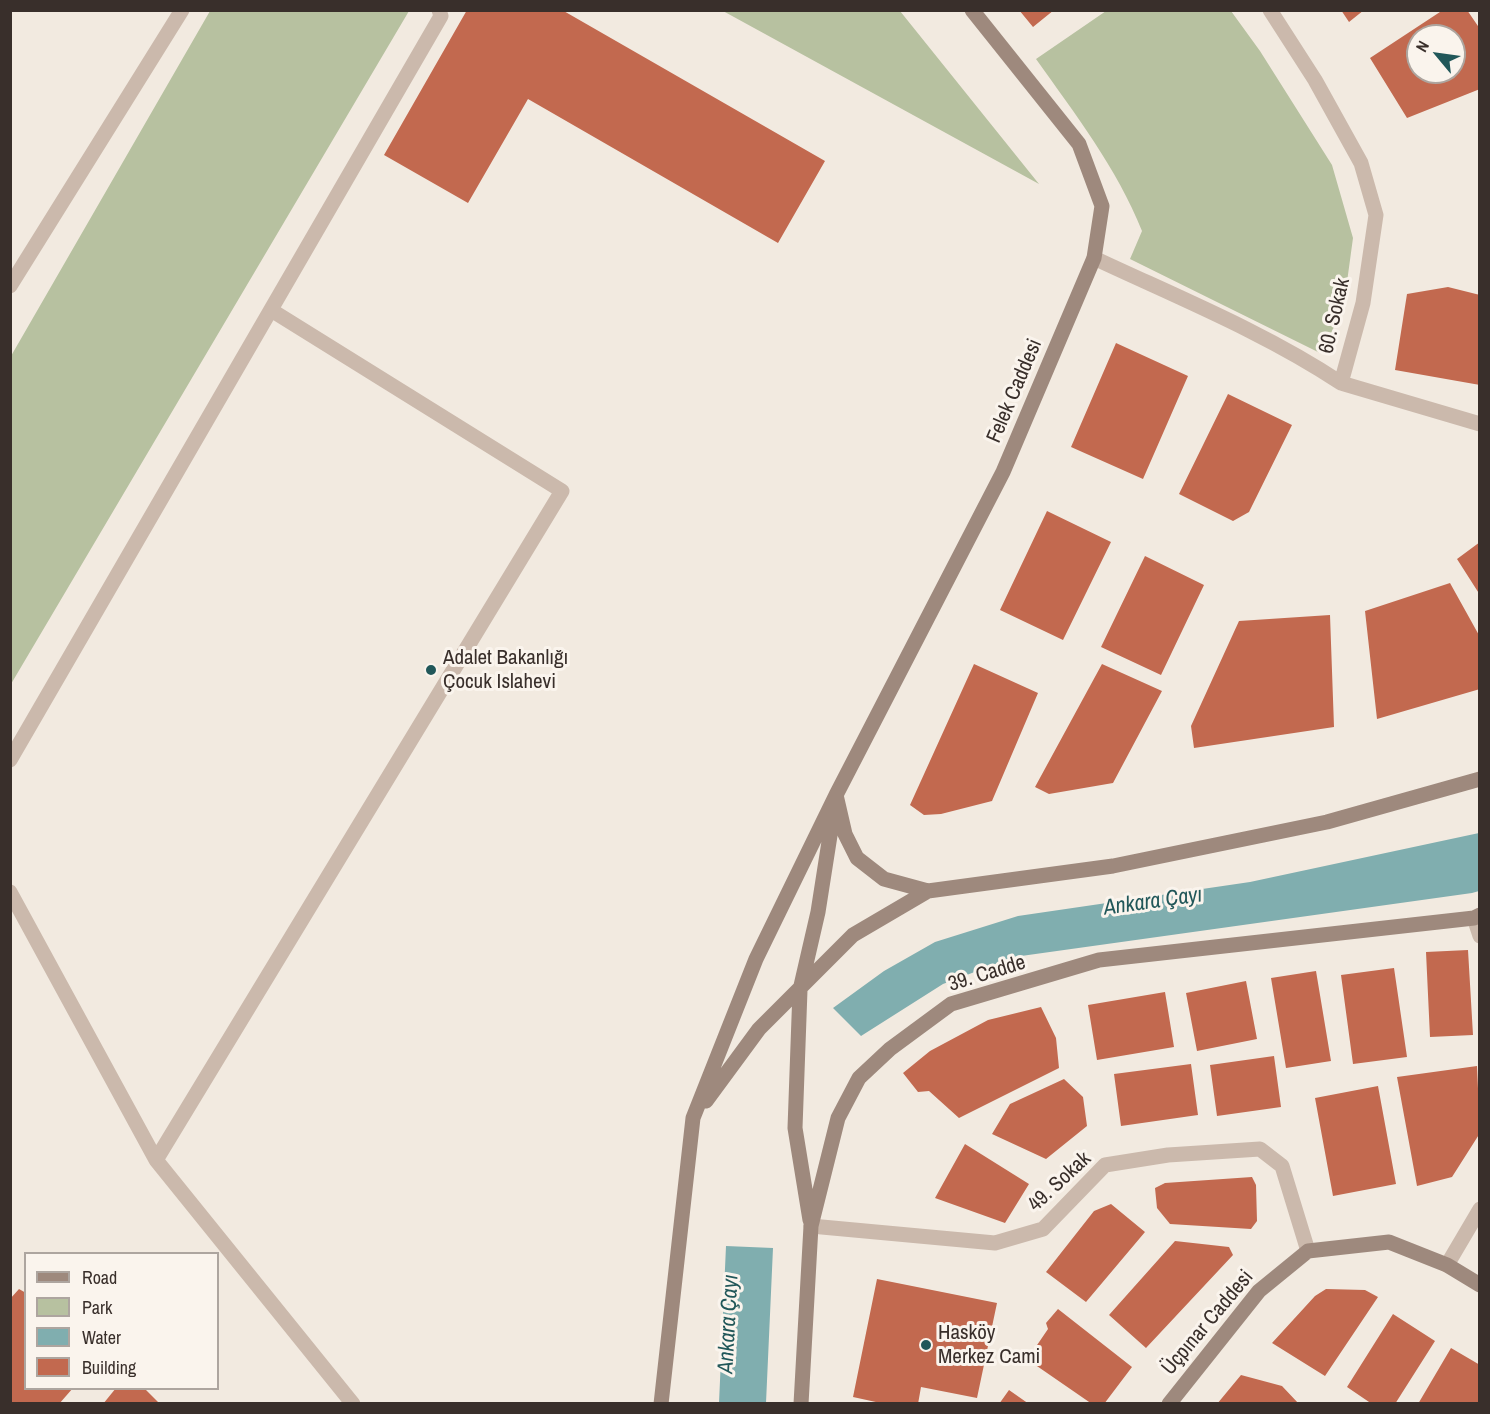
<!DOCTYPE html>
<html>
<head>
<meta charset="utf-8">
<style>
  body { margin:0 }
  #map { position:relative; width:1490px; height:1414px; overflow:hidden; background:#f2eae0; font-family:"Archivo Narrow",sans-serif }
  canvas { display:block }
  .frame { position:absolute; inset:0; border:12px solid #392f2b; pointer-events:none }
  .legend { position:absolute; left:24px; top:1252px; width:195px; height:138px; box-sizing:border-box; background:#faf4ed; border:2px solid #ada59f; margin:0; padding:8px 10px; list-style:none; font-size:18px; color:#392f2b }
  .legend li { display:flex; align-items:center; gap:12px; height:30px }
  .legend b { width:30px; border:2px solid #ada59f }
  .north { position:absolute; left:1406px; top:24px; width:60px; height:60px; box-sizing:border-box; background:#faf4ed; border:2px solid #ada59f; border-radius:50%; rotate:299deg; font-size:16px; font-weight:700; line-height:24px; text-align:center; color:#392f2b }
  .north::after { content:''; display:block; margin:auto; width:21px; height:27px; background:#215759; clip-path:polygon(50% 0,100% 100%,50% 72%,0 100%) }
</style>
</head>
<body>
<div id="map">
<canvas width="1490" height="1414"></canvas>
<div class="frame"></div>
<ul class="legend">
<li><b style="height:8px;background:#9e897d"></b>Road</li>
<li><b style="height:16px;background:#b7c1a0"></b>Park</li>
<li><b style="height:16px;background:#80aeaf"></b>Water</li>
<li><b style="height:16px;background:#c2694f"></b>Building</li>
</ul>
<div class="north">N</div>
</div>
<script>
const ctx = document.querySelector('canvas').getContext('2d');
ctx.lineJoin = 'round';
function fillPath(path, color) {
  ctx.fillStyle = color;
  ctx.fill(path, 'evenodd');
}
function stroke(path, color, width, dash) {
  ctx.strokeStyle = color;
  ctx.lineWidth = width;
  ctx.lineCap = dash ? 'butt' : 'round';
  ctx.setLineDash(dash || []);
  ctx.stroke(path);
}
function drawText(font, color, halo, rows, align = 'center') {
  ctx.font = font + ' "Archivo Narrow",sans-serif';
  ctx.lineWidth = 6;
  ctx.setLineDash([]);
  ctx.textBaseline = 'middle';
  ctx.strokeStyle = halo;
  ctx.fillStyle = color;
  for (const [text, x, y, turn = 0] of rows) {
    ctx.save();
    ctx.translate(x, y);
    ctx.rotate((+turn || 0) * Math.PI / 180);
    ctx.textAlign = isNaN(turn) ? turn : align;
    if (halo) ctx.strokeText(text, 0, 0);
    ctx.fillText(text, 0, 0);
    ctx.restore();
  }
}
fillPath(new Path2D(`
  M210 11H409L11 684V356Z
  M723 11H900L1039 184Z
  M1106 11H1231L1260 51 1332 165 1353 238 1344 304 1322 354 1130 259 1142 231C1117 168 1075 114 1036 59Z`), '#b7c1a0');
fillPath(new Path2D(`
  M1479 833V891L1472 893 1014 957 943 984 861 1036 833 1008 884 971 935 942 1018 916 1250 882Z
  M726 1246 773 1248 766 1403H719Z`), '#80aeaf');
fillPath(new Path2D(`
  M467 10H562L825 161 778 243 528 99 468 203 384 155Z
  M1019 10H1054L1033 27Z
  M1341 10H1364L1349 22Z
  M1443 10H1467L1480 29V89L1407 118 1370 58ZM1418 36H1454V72H1418Z
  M1448 287 1480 295V385L1395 370 1407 294Z
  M1116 343 1188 376 1143 479 1071 447Z
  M1228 394 1292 425 1249 512 1233 521 1179 494Z
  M1047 511 1111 542 1063 640 1000 610Z
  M1480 542V595L1457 559Z
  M1145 556 1204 585 1161 675 1101 647Z
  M1450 583 1480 637V689L1377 719 1365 611Z
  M1330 615 1334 727 1194 748 1191 726 1239 621Z
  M974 664 1038 693 992 801 941 814 924 815 910 805Z
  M1102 664 1162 691 1113 783 1049 794 1035 787Z
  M1468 950 1473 1035 1430 1037 1426 952Z
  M1394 968 1407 1057 1353 1064 1341 975Z
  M1316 971 1331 1061 1286 1068 1271 978Z
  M1246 981 1257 1039 1197 1051 1186 993Z
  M1165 992 1174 1047 1097 1060 1088 1005Z
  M1041 1007 1056 1038 1059 1068 959 1118 929 1091 918 1092 903 1073 930 1051 988 1020Z
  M1274 1056 1281 1107 1217 1116 1210 1065Z
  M1191 1064 1198 1115 1121 1126 1114 1074Z
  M1477 1066 1480 1133 1452 1177 1417 1186 1397 1077Z
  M1064 1079 1083 1097 1087 1126 1046 1159 992 1134 1010 1104Z
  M1378 1086 1396 1184 1333 1196 1315 1098Z
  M965 1144 1029 1184 1005 1223 935 1198Z
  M1252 1177 1256 1185 1257 1221 1251 1229 1170 1224 1157 1208 1155 1188 1165 1183Z
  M1111 1204 1145 1232 1086 1302 1046 1272 1094 1211Z
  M1175 1241 1229 1247 1233 1255 1146 1348 1109 1315Z
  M877 1279 997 1303 977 1398 921 1387 918 1404H885L853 1397Z
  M19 1289 26 1293V1388H73L59 1404H10V1299Z
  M1326 1289 1365 1290 1378 1297 1325 1376 1272 1343 1315 1296Z
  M1058 1309 1132 1367 1104 1404H1092L1034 1364 1033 1351 1048 1329 1046 1323Z
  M1393 1314 1435 1341 1395 1404H1372L1347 1387Z
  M1451 1348 1480 1365 1478 1404H1418Z
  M1241 1375 1282 1386 1299 1404H1217Z
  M116 1388H144L160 1404H103Z
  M1009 1390 1029 1404H999Z`), '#c2694f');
stroke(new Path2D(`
  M1094 258C1177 297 1264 332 1341 383L1363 303 1376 215 1361 163 1315 80 1270 10
  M10 286 182 10
  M1341 383 1480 424
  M10 760 441 16 439 10
  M10 892 156 1160 353 1404
  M1474 918 1480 936
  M156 1160 562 491 271 310
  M811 1226 995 1243 1043 1229 1105 1165 1168 1155 1260 1149 1282 1166 1308 1251
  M1447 1265 1480 1209`), '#cbb9ac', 15);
stroke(new Path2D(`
  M836 795 845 834 857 858 884 879 928 891 1113 866 1327 822 1480 779
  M706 1101 759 1029 853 935 928 891
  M810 1220 795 1128 800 990 818 912 834 810
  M661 1404 693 1118 756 959 836 795 1003 472 1094 258 1102 206 1079 144 972 10
  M801 1404 811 1226 838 1118 859 1078 890 1049 951 1004 1099 960 1474 918 1480 915
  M1169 1404 1259 1291 1308 1251 1389 1242 1447 1265 1480 1285`), '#9e897d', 15);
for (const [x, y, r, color] of [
  [431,670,6,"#215759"],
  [926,1345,6,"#215759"]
]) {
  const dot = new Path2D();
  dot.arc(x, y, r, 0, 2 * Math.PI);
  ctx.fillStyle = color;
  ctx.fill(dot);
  stroke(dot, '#faf4ed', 2);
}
drawText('21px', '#392f2b', '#faf4ed', [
  ["60. Sokak",1335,316,-77],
  ["Felek Caddesi",1015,391,-67],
  ["39. Cadde",987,974,-17],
  ["49. Sokak",1060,1182,-43],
  ["Üçpınar Caddesi",1208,1323,-50]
]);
drawText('21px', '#392f2b', '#faf4ed', [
  ["Adalet Bakanlığı",443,658],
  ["Çocuk Islahevi",443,682],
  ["Hasköy",938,1333],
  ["Merkez Cami",938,1357]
], 'left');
drawText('italic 22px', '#215759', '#faf4ed', [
  ["Ankara Çayı",1153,902,-8],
  ["Ankara Çayı",729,1324,-87]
]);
</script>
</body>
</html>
